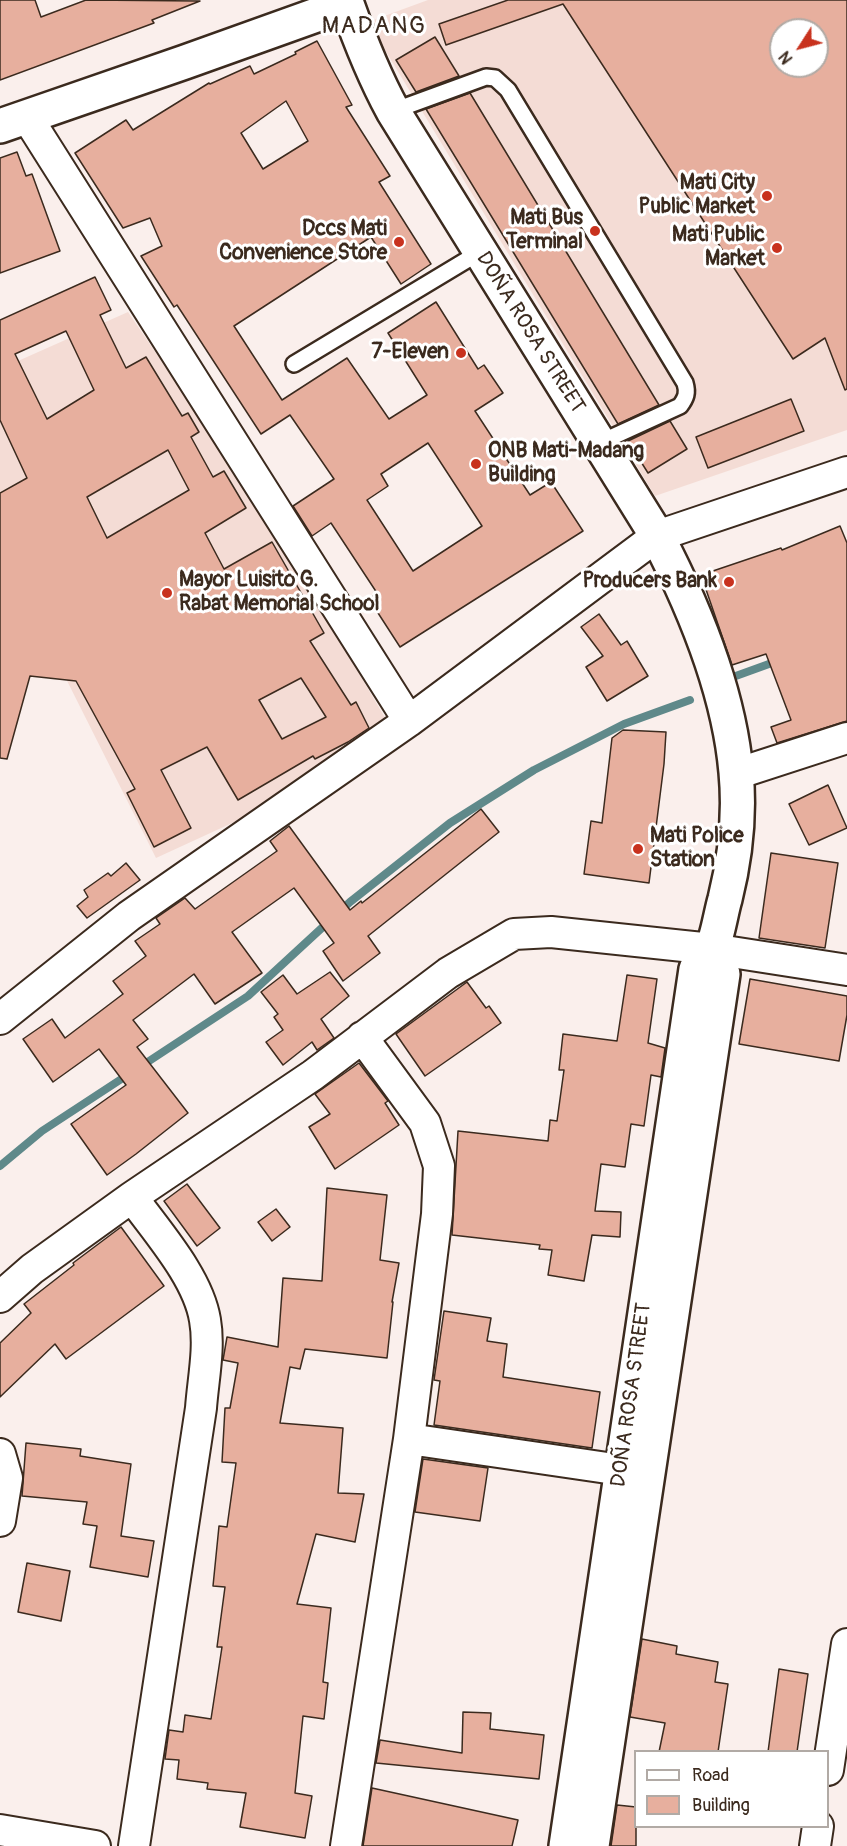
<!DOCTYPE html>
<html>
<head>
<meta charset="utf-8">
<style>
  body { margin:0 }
  #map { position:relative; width:847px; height:1846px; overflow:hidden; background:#faefec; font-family:Pangolin,sans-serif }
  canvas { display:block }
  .legend { position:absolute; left:634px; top:1750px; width:195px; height:78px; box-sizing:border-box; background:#fff; border:2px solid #b1aaa5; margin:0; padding:8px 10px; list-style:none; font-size:18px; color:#3b2a1e }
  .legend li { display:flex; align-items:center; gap:12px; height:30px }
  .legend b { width:30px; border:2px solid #b1aaa5 }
  .north { position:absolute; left:769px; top:18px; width:60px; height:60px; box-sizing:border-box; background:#fff; border:2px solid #b1aaa5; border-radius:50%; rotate:234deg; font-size:16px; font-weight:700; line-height:24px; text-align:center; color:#3b2a1e }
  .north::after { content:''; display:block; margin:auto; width:21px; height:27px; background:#c8321e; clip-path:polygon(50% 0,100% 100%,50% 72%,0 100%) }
</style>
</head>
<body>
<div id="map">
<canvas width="847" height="1846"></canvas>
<ul class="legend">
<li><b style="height:8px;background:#fff"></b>Road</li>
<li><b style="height:16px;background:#e7af9e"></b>Building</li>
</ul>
<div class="north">N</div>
</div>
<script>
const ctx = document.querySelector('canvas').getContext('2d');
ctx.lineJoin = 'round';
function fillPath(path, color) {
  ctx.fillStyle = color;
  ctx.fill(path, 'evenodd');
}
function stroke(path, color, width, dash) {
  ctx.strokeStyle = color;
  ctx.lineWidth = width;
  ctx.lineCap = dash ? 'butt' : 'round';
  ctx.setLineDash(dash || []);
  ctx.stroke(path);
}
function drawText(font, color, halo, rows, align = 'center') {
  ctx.font = font + ' Pangolin,sans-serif';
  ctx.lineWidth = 6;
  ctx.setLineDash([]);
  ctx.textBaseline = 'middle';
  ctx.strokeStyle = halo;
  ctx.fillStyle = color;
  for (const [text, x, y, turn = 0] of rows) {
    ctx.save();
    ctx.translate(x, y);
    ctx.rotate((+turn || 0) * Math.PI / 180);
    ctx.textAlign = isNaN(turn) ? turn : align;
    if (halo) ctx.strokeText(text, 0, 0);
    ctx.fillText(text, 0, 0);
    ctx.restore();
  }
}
fillPath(new Path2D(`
  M428 0H847V430L655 496 368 22ZM781 30H817V66H781Z
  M128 312 265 513 391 728 306 789 156 858 42 631 0 554V369Z`), '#f4dcd5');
stroke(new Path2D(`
  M733 677 780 660
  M140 1067 248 996 350 902 450 823 534 770 624 724 690 700
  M0 1166 42 1131 129 1074`), '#5f898a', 8);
const building = new Path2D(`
  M0 0H35L41 17 86 0 200 1 152 20 154 23 0 80Z
  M508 0H847V389L845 390 825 338 793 359 563 4 446 45 439 24ZM781 30H817V66H781Z
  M435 37 459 76 416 92 396 60Z
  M317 41 352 105 346 107 390 176 379 182 431 264 401 284 371 237 234 326 282 400 347 358 389 419 427 395 388 333 436 302 478 369 484 365 503 393 475 411 530 495 551 482 583 531 400 647 369 599 377 593 331 523 312 536 293 506 334 479 290 415 261 434 177 305 174 307 141 256 162 246 150 218 123 228 75 153 126 120 133 130 209 83 210 84 250 66 254 74 296 54 295 52ZM286 101 308 141 263 169 241 133ZM428 443 482 526 413 571 367 500 388 486 381 474Z
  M470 93 659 405 618 424 426 109Z
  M17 152 26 176 32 174 60 251 0 273V158Z
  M95 277 111 310 100 315 126 368 146 357 182 416 188 413 199 432 191 437 213 477 224 471 246 508 205 533 224 569 272 542 324 633 310 641 351 705 356 702 369 728 348 742 315 759 313 756 238 800 207 747 161 770 191 828 154 847 127 793 135 789 76 681 30 676 7 759 0 758V493L27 478 0 420V320ZM66 331 94 390 47 419 15 354ZM168 450 189 490 107 538 87 497ZM301 678 326 717 282 739 259 700Z
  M791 399 804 431 708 468 696 437Z
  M670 421 687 449 648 473 628 441Z
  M840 526 847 543V721L777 743 771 727 791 720 766 654 732 665 701 575 781 548 782 550Z
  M599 614 621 645 627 641 648 676 607 701 586 667 603 656 581 627Z
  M623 730 666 732 664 764 649 883 584 874 591 821 602 823 612 738Z
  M828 785 847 828 809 845 789 804Z
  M481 809 499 832 368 936 380 953 343 981 323 951 334 943 294 888 232 932 262 973 215 1004 194 974 133 1020 148 1039 137 1047 188 1113 136 1154 107 1175 71 1124 126 1085 99 1049 53 1082 23 1039 52 1019 65 1038 123 994 113 981 146 956 135 941 160 924 156 918 185 898 195 909 277 851 270 841 289 826 350 910 361 901 362 903Z
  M771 853 838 863 825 948 759 938Z
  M126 863 140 880 87 918 77 906 88 897 84 890 108 873 111 876Z
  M330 972 349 996 321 1019 334 1038 317 1050 312 1042 283 1065 266 1042 283 1030 274 1017 278 1014 261 992 283 975 297 994Z
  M627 975 657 979 648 1043 665 1048 661 1077 651 1075 644 1126 631 1124 625 1167 601 1164 595 1211 621 1212 620 1237 592 1235 584 1281 548 1275 552 1250 539 1249 540 1245 452 1235 458 1131 548 1141 550 1120 557 1121 564 1070H559L563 1034 617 1041Z
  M750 979 847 996V1015L839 1061 739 1044Z
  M467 982 486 1008 489 1006 501 1023 425 1076 396 1034Z
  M359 1063 388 1101 385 1103 399 1125 335 1169 309 1127 330 1114 315 1094Z
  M187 1184 220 1228 197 1246 164 1201Z
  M327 1188 387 1195 380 1260 399 1263 392 1302H393L387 1358 305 1349 300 1369 290 1367 280 1423 343 1428 338 1493 364 1494 355 1542 316 1534 297 1604 331 1608 323 1682 328 1683 324 1719 303 1716 295 1793 312 1796 305 1838 240 1827 246 1793 207 1789 208 1783 177 1779 179 1760 165 1759 169 1730 183 1732 185 1715 211 1719 222 1647H217L225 1587 213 1586 219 1526 227 1527 236 1463 222 1462 225 1408H230L238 1363 223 1360 227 1337 278 1347 283 1278 322 1281Z
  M276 1209 290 1227 272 1241 258 1222Z
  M121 1227 164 1286 66 1359 55 1344 0 1397V1343L31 1313 24 1304 74 1265 73 1263Z
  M444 1311 491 1318 487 1341 507 1344 503 1377 600 1392 592 1448 434 1425 440 1381 434 1380Z
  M26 1443 81 1449 80 1456 131 1464 121 1536 154 1541 148 1577 90 1567 97 1526 83 1524 87 1502 22 1496Z
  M423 1459 488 1468 480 1521 415 1512Z
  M27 1563 70 1571 61 1621 18 1612Z
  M642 1639 677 1646 676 1654 718 1662 715 1682 728 1684 718 1752H659L665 1723 630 1717Z
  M779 1669 808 1674 797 1752H768Z
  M463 1712 491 1713 490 1729 544 1735 539 1779 376 1763 380 1740 462 1753Z
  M372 1788 518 1820 512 1846H363Z
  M617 1805 636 1807V1846H611Z`);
fillPath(building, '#e7af9e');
stroke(building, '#3b2a1e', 1.5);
const service = new Path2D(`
  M393 111 486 77 495 78 508 90 685 383C688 393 686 398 680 406L599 443
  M294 364 480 252`);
const minor = new Path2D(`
  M27 117 409 721
  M736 774 847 738
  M0 1019 129 916 409 721 657 536 847 472
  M132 1197C157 1232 198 1277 205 1320 210 1348 203 1380 201 1408L134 1846
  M0 1297 32 1269 132 1197 313 1075 448 973 514 934 551 932 712 949 847 970
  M409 1439 621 1470 646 1475
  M0 1454 7 1478 0 1521
  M828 1770 847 1644
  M0 1830 95 1846
  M346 1846 409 1439 437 1214 439 1166 425 1123 362 1037
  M815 1846 818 1826`);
const tertiary = new Path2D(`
  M0 126 185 62 347 4C360 41 374 76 393 111L657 536C694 607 729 692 736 772 740 814 735 859 725 899 721 912 717 941 710 951 706 957 701 963 696 969L566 1846
  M592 1846 723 974 712 949`);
stroke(service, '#3b2a1e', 20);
stroke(minor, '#3b2a1e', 34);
stroke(tertiary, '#3b2a1e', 38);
stroke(service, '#fff', 15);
stroke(minor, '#fff', 30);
stroke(tertiary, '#fff', 33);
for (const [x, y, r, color] of [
  [767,196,6,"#c8321e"],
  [595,231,6,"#c8321e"],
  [399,242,6,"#c8321e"],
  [777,248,6,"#c8321e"],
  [461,353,6,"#c8321e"],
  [476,464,6,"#c8321e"],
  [729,582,6,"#c8321e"],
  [167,593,6,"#c8321e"],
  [638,849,6,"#c8321e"]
]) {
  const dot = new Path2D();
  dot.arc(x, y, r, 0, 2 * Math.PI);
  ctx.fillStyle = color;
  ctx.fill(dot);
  stroke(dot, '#fff', 2);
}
drawText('bold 21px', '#3b2a1e', '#fff', [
  ["Mati City",755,184],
  ["Public Market",755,208],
  ["Mati Bus",583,219],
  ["Terminal",583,243],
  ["Dccs Mati",387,230],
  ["Convenience Store",387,254],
  ["Mati Public",765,236],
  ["Market",765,260],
  ["7-Eleven",449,353],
  ["ONB Mati-Madang",488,452,"left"],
  ["Building",488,476,"left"],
  ["Mayor Luisito G.",179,581,"left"],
  ["Rabat Memorial School",179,605,"left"],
  ["Producers Bank",717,582],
  ["Mati Police",650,837,"left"],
  ["Station",650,861,"left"]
], 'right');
drawText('21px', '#3b2a1e', '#fff', [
  ["DOÑA ROSA STREET",530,333,58],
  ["DOÑA ROSA STREET",632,1395,-82]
]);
ctx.letterSpacing = '1.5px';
drawText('24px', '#3b2a1e', '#fff', [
  ["MADANG",374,27]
]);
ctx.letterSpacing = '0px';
</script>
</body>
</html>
